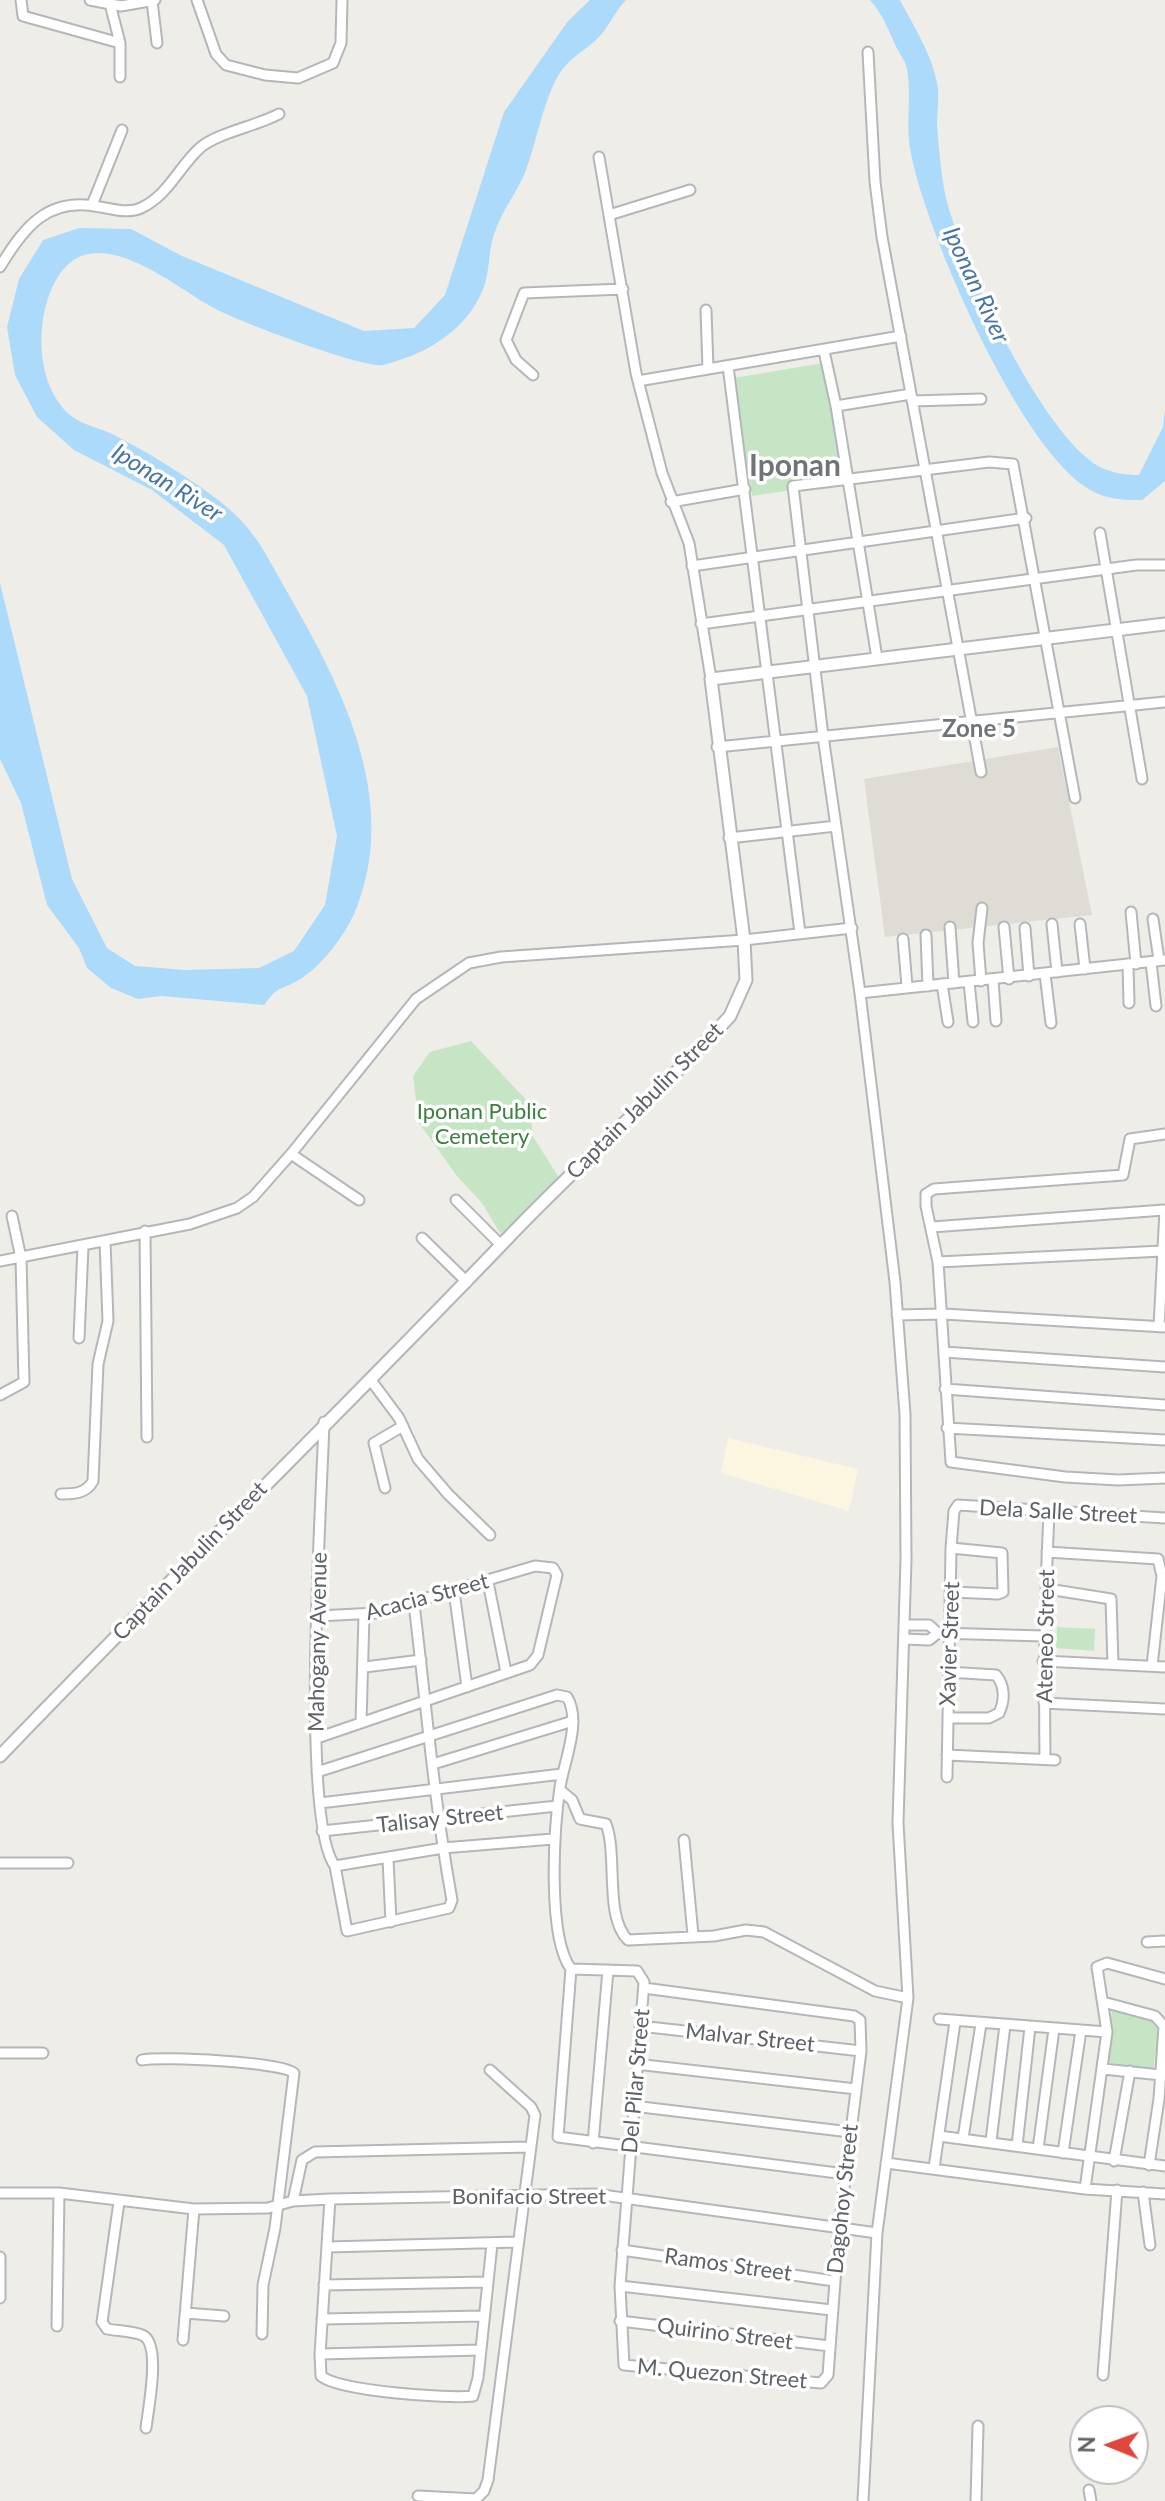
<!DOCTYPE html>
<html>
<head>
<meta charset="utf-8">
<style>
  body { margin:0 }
  #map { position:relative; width:1165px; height:2501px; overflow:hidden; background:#efede7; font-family:Lato,sans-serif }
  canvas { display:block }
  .north { position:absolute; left:1069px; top:2405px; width:80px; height:80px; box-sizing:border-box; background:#fff; border:2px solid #bfc0c2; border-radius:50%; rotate:271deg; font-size:22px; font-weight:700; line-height:32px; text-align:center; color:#5e6266 }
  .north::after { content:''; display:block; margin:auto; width:28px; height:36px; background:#e0463d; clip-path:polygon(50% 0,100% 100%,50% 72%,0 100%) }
</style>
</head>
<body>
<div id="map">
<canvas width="1165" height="2501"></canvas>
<div class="north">N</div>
</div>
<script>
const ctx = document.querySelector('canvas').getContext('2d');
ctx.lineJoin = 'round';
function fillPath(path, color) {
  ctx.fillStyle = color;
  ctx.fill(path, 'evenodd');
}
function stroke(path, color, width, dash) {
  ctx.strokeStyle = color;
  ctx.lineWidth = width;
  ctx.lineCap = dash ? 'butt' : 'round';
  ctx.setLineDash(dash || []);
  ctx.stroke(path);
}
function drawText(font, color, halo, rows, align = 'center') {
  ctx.font = font + ' Lato,sans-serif';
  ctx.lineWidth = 7;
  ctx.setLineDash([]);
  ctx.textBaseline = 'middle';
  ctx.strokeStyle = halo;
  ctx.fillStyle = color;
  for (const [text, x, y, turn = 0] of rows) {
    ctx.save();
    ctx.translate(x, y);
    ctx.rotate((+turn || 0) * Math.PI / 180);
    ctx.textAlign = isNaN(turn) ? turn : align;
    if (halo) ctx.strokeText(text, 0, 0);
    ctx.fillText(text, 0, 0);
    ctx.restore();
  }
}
fillPath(new Path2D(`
  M728 1438 858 1469 849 1511 721 1473Z`), '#fcf5df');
fillPath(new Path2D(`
  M1058 747 1092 915 885 937 864 779Z`), '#dfdcd5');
fillPath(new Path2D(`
  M823 363 845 482 752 496 734 378Z
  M471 1041 531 1105 532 1135 565 1187 507 1245 482 1203 457 1176 419 1123 413 1076 430 1052Z
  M1057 1627 1095 1629 1094 1651 1056 1648Z
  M1112 2009 1160 2020 1153 2071 1106 2062Z`), '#c6e5c5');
fillPath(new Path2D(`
  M590 0H626C614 12 607 31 595 41 581 53 568 59 558 76 541 107 537 143 524 175 516 193 503 210 496 229 489 245 490 264 486 280 473 327 428 354 383 365 364 369 234 320 212 307 175 287 96 218 59 275 36 310 34 373 62 407 77 425 94 425 114 435 147 452 180 472 210 494 256 527 262 549 289 595 342 687 399 799 357 907 347 933 322 967 297 981 279 991 279 985 264 1005L161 996 138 999 111 988 87 968 79 948 47 905 21 803 0 759V583L72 879 107 948 135 966 185 970 259 968 294 951 325 905 337 836 307 696 224 545 152 490 74 450 37 417 15 375 7 327 19 279 43 240 79 228 131 229 182 256 364 331 414 328 445 295 504 112 568 21Z
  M870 0H900C915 29 933 55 938 89 939 101 937 113 937 125 939 149 941 176 946 198 962 263 1041 432 1098 466 1112 473 1124 475 1139 475L1163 427 1165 409V481L1142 500C1121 500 1102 499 1084 486 1017 440 927 235 911 154 905 127 912 97 907 69 905 59 897 51 894 42 886 24 882 14 870 0Z`), '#acdafa');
const minor = new Path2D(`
  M21 0 23 16 120 43 109 0
  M90 0 121 6 155 0
  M197 0 216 54 226 65 265 75 298 78 333 63 341 43 342 0
  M152 1 157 43
  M868 52 875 182 882 237 981 772
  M120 77V43
  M599 157 636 373 662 473 689 543 711 679
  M92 205 122 130
  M609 215 690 190
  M0 267C24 227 48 196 100 207 114 209 128 214 141 208 169 195 179 166 201 147 218 133 256 126 279 114
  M706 310 708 369
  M824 351 836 406 877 658
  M728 366 800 933
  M533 375 516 360 506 340 524 293 623 289
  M638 381 901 336
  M912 401 981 399
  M836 406 911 394
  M671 502 745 489
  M1100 533 1142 779
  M692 566 1026 518
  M701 624 1136 565H1165
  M717 747 1165 702
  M729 838 836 826
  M1131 912 1136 964
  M1153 919 1159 960
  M1052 924 1057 972
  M1080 924 1085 969
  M950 927 954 983
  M1004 927 1009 979
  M1025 928 1029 976
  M926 935 928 986
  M903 939 907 986
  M1151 962 1156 1006
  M1128 965 1129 1003
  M1045 974 1051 1023
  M993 980 996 1021
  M981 981 978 943 982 908
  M969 982 973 1022
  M942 984 948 1022
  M860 993 1165 960
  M1165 1134 1130 1139 1123 1175 934 1189 926 1194V1206L938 1262 951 1462 1065 1477 1118 1480 1165 1478
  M291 1154 359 1200
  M456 1200 501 1245
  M932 1227 1164 1210
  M145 1231 147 1437
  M422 1238 467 1282
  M0 1261 190 1224 237 1208 253 1197 291 1154 416 999 469 963 501 957 744 940 852 928
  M938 1262 1162 1251
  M897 1315 943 1314 1165 1327
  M1159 1327 1165 1210
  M79 1338 83 1247
  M944 1352 1165 1367
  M370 1379 399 1418 418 1459 448 1494 490 1535
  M945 1389 1165 1405
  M0 1395 24 1382 21 1258 12 1216
  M324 1422C322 1496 300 1822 335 1866L443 1848 553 1839
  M947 1428 1165 1440
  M385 1488 374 1443 403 1426
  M61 1494C73 1494 86 1494 93 1481L98 1364 108 1321 105 1241
  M951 1548 1002 1553 1003 1592 998 1594 952 1592
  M1047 1552 1158 1559 1162 1576 1152 1666
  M488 1582 506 1672
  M1048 1589 1111 1599 1113 1664
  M454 1591 467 1687
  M904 1625H929L938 1633
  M904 1639 929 1640 938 1633 1043 1636
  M1043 1661 1165 1667
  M365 1667 421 1660
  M1044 1703 1165 1709
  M948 1718H989L999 1713C1005 1701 1005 1685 996 1675L948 1672
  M361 1723 364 1615
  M317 1738 530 1665 538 1655 557 1575 553 1568 535 1566 376 1613 318 1616
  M947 1755 1055 1760
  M1045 1759C1044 1677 1045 1595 1049 1512
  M433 1764 573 1721
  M317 1772 557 1695 567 1697C582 1721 564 1762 560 1787 554 1828 547 1937 571 1969L558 2137 845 2174
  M947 1777 951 1548 954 1511 958 1505 1165 1518
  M560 1790 572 1800 580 1819 606 1824C618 1855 604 1917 628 1940L714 1936 746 1930 764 1932 875 1991 908 1998
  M320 1803 562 1774
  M322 1831 557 1806
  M684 1840 693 1935
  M388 1859 391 1922
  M0 1863H68
  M335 1866 347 1931 449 1908 452 1900C434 1802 426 1703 414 1604
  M1147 1942 1165 1941
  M571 1969 637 1971 644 1982 620 2286 624 2365 821 2383 828 2375 839 2228 861 2051 860 2020 854 2016 644 1988
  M1103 2002 1155 2016 1164 2026 1159 2099 1149 2165
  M939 2019 1107 2032
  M640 2026 861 2051
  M0 2053H43
  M142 2060C161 2056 284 2062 294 2073L275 2228 263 2285 262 2334
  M636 2064 856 2089
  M1103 2069 1161 2075
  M633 2106 850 2132
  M939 2136 1165 2166
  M963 2138 981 2024
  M991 2141 1005 2025
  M593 2143 608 1970
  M1017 2146 1030 2027
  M1038 2149 1054 2029
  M1063 2153 1081 2030
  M1114 2161 1130 2071
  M886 2163 1085 2189 1165 2194
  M934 2168 955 2022
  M1085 2189 1107 2032 1097 1967 1107 1963 1165 1979
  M1143 2192 1150 2245
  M0 2193H59L194 2209 268 2208 293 2201 330 2199 595 2194 877 2233
  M330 2199 320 2354 321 2376C339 2391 447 2399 473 2396L478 2378 492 2244
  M293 2201 302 2160 315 2152 528 2147
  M119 2202 102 2322 107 2329C117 2331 135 2331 144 2336 161 2347 148 2410 146 2428
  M328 2247 517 2242
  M622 2250 834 2281
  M0 2257V2298
  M324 2285 488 2282
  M620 2286 832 2310
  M186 2313 224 2316
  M322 2319 484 2316
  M620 2321 830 2346
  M57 2326 59 2193
  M183 2340 194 2209
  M320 2354 481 2350
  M1103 2375 1117 2190
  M1089 2490 1091 2501
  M418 2496 476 2499 484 2491 488 2480 535 2115 531 2107 490 2070
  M863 2501 877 2233 908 1998 898 1823 906 1560 905 1414 895 1282 860 993 823 736 793 486 989 462 1013 464 1075 798
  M976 2501 978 2426`);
const tertiary = new Path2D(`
  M0 1756C166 1583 338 1415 504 1242 577 1165 658 1095 730 1016L746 980 744 940 711 679 1165 624`);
stroke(minor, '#b4b7ba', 13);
stroke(tertiary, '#b4b7ba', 15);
stroke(minor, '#fff', 9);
stroke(tertiary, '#fff', 11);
drawText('22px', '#5e6266', '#fff', [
  ["Captain Jabulin Street",645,1101,-45],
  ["Dela Salle Street",1058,1512,3],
  ["Captain Jabulin Street",190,1561,-46],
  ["Acacia Street",427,1597,-15],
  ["Ateneo Street",1046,1636,-89],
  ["Mahogany Avenue",318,1642,-89],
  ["Xavier Street",950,1644,-88],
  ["Talisay Street",440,1819,-6],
  ["Malvar Street",750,2038,6],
  ["Del Pilar Street",636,2081,-85],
  ["Bonifacio Street",529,2197],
  ["Dagohoy Street",843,2199,-84],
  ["Ramos Street",728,2265,8],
  ["Quirino Street",725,2334,7],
  ["M. Quezon Street",722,2374,5]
]);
drawText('22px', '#3a813c', '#fff', [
  ["Iponan Public",482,1112],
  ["Cemetery",482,1137]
]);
drawText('italic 24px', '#4675a4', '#fff', [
  ["Iponan River",976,285,65],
  ["Iponan River",167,483,32]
]);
drawText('bold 24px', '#6f7478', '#fff', [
  ["Zone 5",979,729]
]);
drawText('bold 30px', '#6f7478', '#fff', [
  ["Iponan",795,466]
]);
</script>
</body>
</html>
